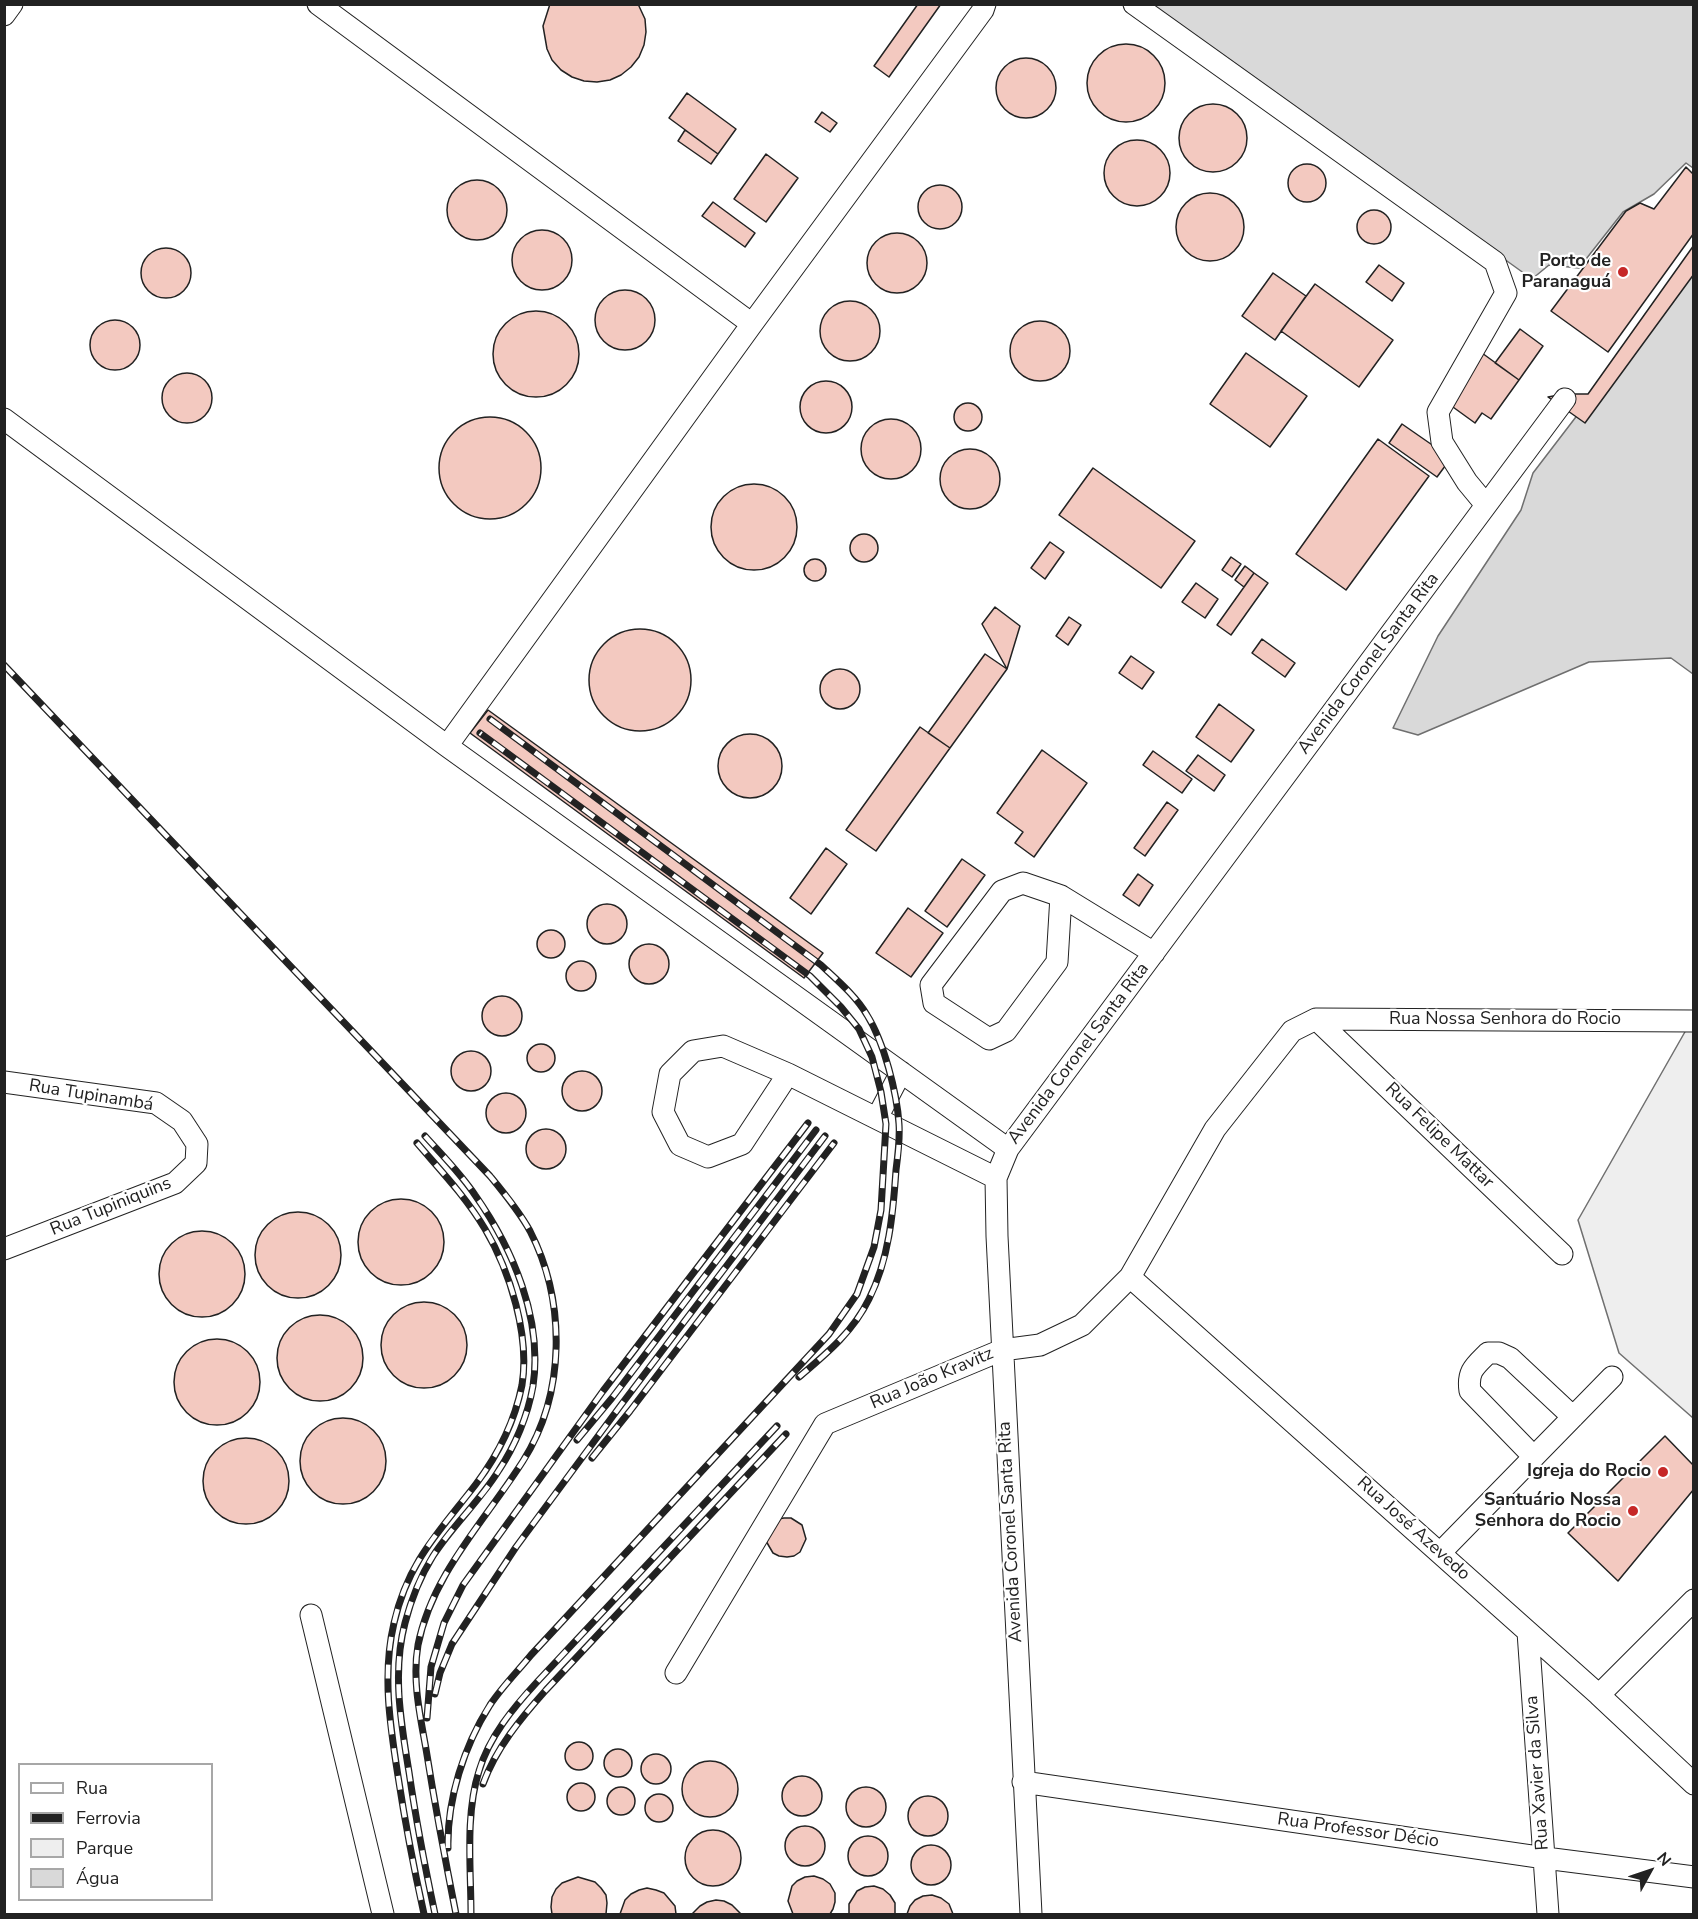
<!DOCTYPE html>
<html>
<head>
<meta charset="utf-8">
<style>
  body { margin:0 }
  #map { position:relative; width:1698px; height:1919px; overflow:hidden; background:#fff; font-family:"Nunito Sans",sans-serif }
  canvas { display:block }
  .frame { position:absolute; inset:0; border:6px solid #222; pointer-events:none }
  .legend { position:absolute; left:18px; top:1763px; width:195px; height:138px; box-sizing:border-box; background:#fff; border:2px solid #a7a7a7; margin:0; padding:8px 10px; list-style:none; font-size:18px; color:#222 }
  .legend li { display:flex; align-items:center; gap:12px; height:30px }
  .legend b { width:30px; border:2px solid #a7a7a7 }
  .north { position:absolute; left:1620px; top:1841px; width:60px; height:60px; -webkit-text-stroke:4px #fff; paint-order:stroke; rotate:50deg; font-size:16px; font-weight:700; line-height:24px; text-align:center; color:#222 }
  .north::after { content:''; display:block; margin:auto; width:21px; height:27px; background:#222; clip-path:polygon(50% 0,100% 100%,50% 72%,0 100%) }
</style>
</head>
<body>
<div id="map">
<canvas width="1698" height="1919"></canvas>
<div class="frame"></div>
<ul class="legend">
<li><b style="height:8px;background:#fff"></b>Rua</li>
<li><b style="height:8px;background:#222"></b>Ferrovia</li>
<li><b style="height:16px;background:#eee"></b>Parque</li>
<li><b style="height:16px;background:#d9d9d9"></b>Água</li>
</ul>
<div class="north">N</div>
</div>
<script>
const ctx = document.querySelector('canvas').getContext('2d');
ctx.lineJoin = 'round';
function fillPath(path, color) {
  ctx.fillStyle = color;
  ctx.fill(path, 'evenodd');
}
function stroke(path, color, width, dash) {
  ctx.strokeStyle = color;
  ctx.lineWidth = width;
  ctx.lineCap = dash ? 'butt' : 'round';
  ctx.setLineDash(dash || []);
  ctx.stroke(path);
}
function drawText(font, color, halo, rows, align = 'center') {
  ctx.font = font + ' "Nunito Sans",sans-serif';
  ctx.lineWidth = 4.5;
  ctx.setLineDash([]);
  ctx.textBaseline = 'middle';
  ctx.strokeStyle = halo;
  ctx.fillStyle = color;
  for (const [text, x, y, turn = 0] of rows) {
    ctx.save();
    ctx.translate(x, y);
    ctx.rotate((+turn || 0) * Math.PI / 180);
    ctx.textAlign = isNaN(turn) ? turn : align;
    if (halo) ctx.strokeText(text, 0, 0);
    ctx.fillText(text, 0, 0);
    ctx.restore();
  }
}
const green = new Path2D(`
  M1690 1023H1693V1418L1619 1353 1578 1220Z`);
fillPath(green, '#eee');
stroke(green, '#6f6f6f', 1.5);
const water = new Path2D(`
  M1151 5H1693V168L1686 163 1654 194 1623 212 1579 268 1549 265 1532 279Z
  M1693 264V674L1671 658 1589 662 1418 735 1393 728 1438 636 1521 510 1533 473Z`);
fillPath(water, '#d9d9d9');
stroke(water, '#6f6f6f', 1.5);
const building = new Path2D(`
  M550 4H638L645 19 646 32 644 45 639 57 631 67 621 75 610 80 597 82 584 81 572 77 561 70 552 60 547 49 543 26Z
  M918 4H941L889 77 874 66Z
  M1087 83a39 39 0 1 1 78 0a39 39 0 1 1-78 0Z
  M996 88a30 30 0 1 1 60 0a30 30 0 1 1-60 0Z
  M687 93 736 129 718 154 669 118Z
  M1179 138a34 34 0 1 1 68 0a34 34 0 1 1-68 0Z
  M822 112 837 123 830 132 815 122Z
  M685 130 718 154 711 164 678 141Z
  M1104 173a33 33 0 1 1 66 0a33 33 0 1 1-66 0Z
  M766 154 798 178 766 222 734 199Z
  M1288 183a19 19 0 1 1 38 0a19 19 0 1 1-38 0Z
  M1686 167 1694 175V233L1608 352 1551 311 1626 211 1640 203 1654 209Z
  M447 210a30 30 0 1 1 60 0a30 30 0 1 1-60 0Z
  M918 207a22 22 0 1 1 44 0a22 22 0 1 1-44 0Z
  M1176 227a34 34 0 1 1 68 0a34 34 0 1 1-68 0Z
  M713 202 755 233 745 247 702 216Z
  M1357 227a17 17 0 1 1 34 0a17 17 0 1 1-34 0Z
  M512 260a30 30 0 1 1 60 0a30 30 0 1 1-60 0Z
  M867 263a30 30 0 1 1 60 0a30 30 0 1 1-60 0Z
  M1694 245V274L1585 423 1548 397 1564 394H1588Z
  M141 273a25 25 0 1 1 50 0a25 25 0 1 1-50 0Z
  M1379 265 1404 283 1392 301 1366 282Z
  M1273 273 1306 296 1275 340 1242 316Z
  M1315 284 1393 340 1359 387 1281 331Z
  M595 320a30 30 0 1 1 60 0a30 30 0 1 1-60 0Z
  M820 331a30 30 0 1 1 60 0a30 30 0 1 1-60 0Z
  M493 354a43 43 0 1 1 86 0a43 43 0 1 1-86 0Z
  M90 345a25 25 0 1 1 50 0a25 25 0 1 1-50 0Z
  M1010 351a30 30 0 1 1 60 0a30 30 0 1 1-60 0Z
  M1520 329 1543 346 1519 380 1495 363Z
  M1246 353 1307 396 1270 447 1210 404Z
  M1482 353 1519 380 1491 419 1482 413 1475 423 1446 402Z
  M162 398a25 25 0 1 1 50 0a25 25 0 1 1-50 0Z
  M800 407a26 26 0 1 1 52 0a26 26 0 1 1-52 0Z
  M954 417a14 14 0 1 1 28 0a14 14 0 1 1-28 0Z
  M439 468a51 51 0 1 1 102 0a51 51 0 1 1-102 0Z
  M861 449a30 30 0 1 1 60 0a30 30 0 1 1-60 0Z
  M1402 424 1451 458 1437 477 1389 443Z
  M1378 439 1429 476 1346 590 1296 554Z
  M940 479a30 30 0 1 1 60 0a30 30 0 1 1-60 0Z
  M1093 468 1195 541 1161 588 1059 515Z
  M711 527a43 43 0 1 1 86 0a43 43 0 1 1-86 0Z
  M850 548a14 14 0 1 1 28 0a14 14 0 1 1-28 0Z
  M1050 542 1064 552 1045 579 1031 568Z
  M1231 557 1241 564 1232 577 1222 570Z
  M804 570a11 11 0 1 1 22 0a11 11 0 1 1-22 0Z
  M1245 566 1254 573 1244 587 1235 580Z
  M1254 573 1268 583 1231 635 1217 625Z
  M1196 583 1218 599 1205 618 1182 602Z
  M995 607 1020 626 1007 669 982 624Z
  M1069 617 1081 625 1068 645 1056 636Z
  M589 680a51 51 0 1 1 102 0a51 51 0 1 1-102 0Z
  M1262 639 1295 663 1285 677 1252 653Z
  M985 654 1007 669 950 748 928 733Z
  M1131 656 1154 672 1142 689 1119 673Z
  M820 689a20 20 0 1 1 40 0a20 20 0 1 1-40 0Z
  M1219 704 1254 730 1231 762 1196 737Z
  M488 710 823 953 804 978 470 733Z
  M920 727 950 748 876 851 846 830Z
  M718 766a32 32 0 1 1 64 0a32 32 0 1 1-64 0Z
  M1042 750 1087 783 1034 857 1015 843 1023 832 997 813Z
  M1153 751 1192 779 1182 793 1143 765Z
  M1198 755 1225 775 1214 791 1186 771Z
  M1167 802 1178 810 1145 856 1134 848Z
  M826 848 847 864 811 914 790 898Z
  M962 859 985 875 947 927 925 911Z
  M1138 874 1153 885 1139 906 1123 895Z
  M587 924a20 20 0 1 1 40 0a20 20 0 1 1-40 0Z
  M908 908 943 933 911 977 876 953Z
  M537 944a14 14 0 1 1 28 0a14 14 0 1 1-28 0Z
  M629 964a20 20 0 1 1 40 0a20 20 0 1 1-40 0Z
  M566 976a15 15 0 1 1 30 0a15 15 0 1 1-30 0Z
  M482 1016a20 20 0 1 1 40 0a20 20 0 1 1-40 0Z
  M527 1058a14 14 0 1 1 28 0a14 14 0 1 1-28 0Z
  M451 1071a20 20 0 1 1 40 0a20 20 0 1 1-40 0Z
  M562 1091a20 20 0 1 1 40 0a20 20 0 1 1-40 0Z
  M486 1113a20 20 0 1 1 40 0a20 20 0 1 1-40 0Z
  M526 1149a20 20 0 1 1 40 0a20 20 0 1 1-40 0Z
  M358 1242a43 43 0 1 1 86 0a43 43 0 1 1-86 0Z
  M255 1255a43 43 0 1 1 86 0a43 43 0 1 1-86 0Z
  M159 1274a43 43 0 1 1 86 0a43 43 0 1 1-86 0Z
  M381 1345a43 43 0 1 1 86 0a43 43 0 1 1-86 0Z
  M277 1358a43 43 0 1 1 86 0a43 43 0 1 1-86 0Z
  M174 1382a43 43 0 1 1 86 0a43 43 0 1 1-86 0Z
  M300 1461a43 43 0 1 1 86 0a43 43 0 1 1-86 0Z
  M1665 1436 1694 1466V1489L1618 1581 1568 1533Z
  M203 1481a43 43 0 1 1 86 0a43 43 0 1 1-86 0Z
  M784 1518H791L802 1525 806 1539 800 1552 794 1556 787 1557 779 1556 773 1553 766 1541 778 1519Z
  M565 1756a14 14 0 1 1 28 0a14 14 0 1 1-28 0Z
  M604 1763a14 14 0 1 1 28 0a14 14 0 1 1-28 0Z
  M641 1769a15 15 0 1 1 30 0a15 15 0 1 1-30 0Z
  M682 1789a28 28 0 1 1 56 0a28 28 0 1 1-56 0Z
  M782 1796a20 20 0 1 1 40 0a20 20 0 1 1-40 0Z
  M567 1797a14 14 0 1 1 28 0a14 14 0 1 1-28 0Z
  M607 1801a14 14 0 1 1 28 0a14 14 0 1 1-28 0Z
  M846 1807a20 20 0 1 1 40 0a20 20 0 1 1-40 0Z
  M645 1808a14 14 0 1 1 28 0a14 14 0 1 1-28 0Z
  M908 1816a20 20 0 1 1 40 0a20 20 0 1 1-40 0Z
  M785 1846a20 20 0 1 1 40 0a20 20 0 1 1-40 0Z
  M685 1858a28 28 0 1 1 56 0a28 28 0 1 1-56 0Z
  M848 1856a20 20 0 1 1 40 0a20 20 0 1 1-40 0Z
  M911 1865a20 20 0 1 1 40 0a20 20 0 1 1-40 0Z
  M814 1876 823 1879 830 1884 835 1893V1902L833 1909 830 1914H793L788 1901 792 1886 797 1881 805 1877Z
  M578 1877 595 1882 601 1888 606 1895 607 1903 606 1914H552L551 1907 552 1897 556 1889 562 1883Z
  M874 1886 883 1889 890 1895 895 1903V1914H849V1904L857 1891 865 1887Z
  M647 1888 656 1890 664 1893 675 1906 676 1914H620L625 1900 631 1894 639 1890Z
  M932 1895 941 1898 949 1904 953 1914H907L910 1906 915 1900 923 1896Z
  M716 1900 724 1901 732 1905 741 1914H692L700 1906 707 1902Z`);
fillPath(building, '#f3c9c0');
stroke(building, '#222', 1.5);
const minor = new Path2D(`
  M318 4 752 324
  M1134 4 1495 262 1506 293 1438 412 1442 442 1467 482 1486 505
  M4 15 12 4
  M4 419 447 746 1008 1149
  M447 746 752 324 983 10 985 4
  M1061 896 1057 962 1006 1031 989 1039 934 1003 931 985 1002 891 1023 883 1061 896 1154 953
  M1316 1019 1562 1254
  M788 1074 742 1144 708 1157 680 1145 663 1112 670 1074 693 1051 723 1046 788 1074 996 1178
  M4 1082 156 1103 182 1121 197 1144 196 1163 175 1183 4 1249
  M877 1118 901 1072
  M1130 1277 1599 1695 1694 1784
  M1534 1457 1470 1391C1467 1371 1475 1366 1488 1353H1499L1510 1358 1573 1417
  M1440 1553 1612 1377
  M311 1615 383 1914
  M1528 1632 1548 1914
  M676 1673 825 1424 1002 1350 1040 1345 1082 1325 1130 1277 1215 1129 1292 1031 1316 1019 1694 1021
  M1599 1695 1694 1600
  M1023 1782 1545 1858 1694 1877
  M1031 1914 997 1236 996 1178 1008 1149 1565 399`);
stroke(minor, '#222', 23);
stroke(minor, '#fff', 21);
const rail = new Path2D(`
  M4 665 490 1176C504 1193 519 1211 530 1231 566 1301 566 1393 523 1461 485 1521 432 1574 418 1645 412 1680 420 1715 426 1749 435 1805 445 1859 456 1914
  M490 719 821 965C837 980 856 996 867 1015 884 1042 897 1093 899 1124 900 1139 898 1155 896 1170 893 1214 889 1259 869 1299 853 1332 826 1354 799 1377
  M425 1136C442 1155 461 1174 475 1195 513 1249 543 1319 533 1386 528 1415 515 1446 499 1470 480 1501 452 1526 433 1556 420 1577 411 1600 405 1623 392 1672 401 1723 409 1772 416 1820 425 1867 435 1914
  M417 1143C441 1171 466 1197 485 1229 510 1271 530 1336 522 1385 515 1420 498 1455 476 1484 440 1531 408 1561 394 1623 382 1674 390 1725 398 1776 405 1822 414 1869 424 1914
  M577 1440 612 1398 816 1130
  M592 1458 630 1411 834 1143
  M435 1694 440 1673 452 1644 516 1547 621 1405 825 1136
  M427 1718 431 1667 444 1623 463 1585 603 1391 808 1123
  M483 1784C496 1748 521 1718 546 1690L786 1434
  M448 1848C447 1799 464 1746 490 1705 502 1687 518 1671 531 1655L829 1334 857 1294 874 1247 881 1210 886 1124 881 1092 872 1057 859 1029 841 1007 810 976 480 733
  M471 1914C471 1870 465 1814 479 1771 489 1737 513 1708 537 1682L777 1426`);
stroke(rail, '#222', 7);
stroke(rail, '#fff', 4.5, [14]);
for (const [x, y, r, color] of [
  [1623,272,6,"#c62828"],
  [1663,1472,6,"#c62828"],
  [1633,1511,6,"#c62828"]
]) {
  const dot = new Path2D();
  dot.arc(x, y, r, 0, 2 * Math.PI);
  ctx.fillStyle = color;
  ctx.fill(dot);
  stroke(dot, '#fff', 2);
}
drawText('bold 18px', '#222', '#fff', [
  ["Porto de",1611,262],
  ["Paranaguá",1611,283],
  ["Igreja do Rocio",1651,1472],
  ["Santuário Nossa",1621,1501],
  ["Senhora do Rocio",1621,1522]
], 'right');
drawText('18px', '#222', '#fff', [
  ["Avenida Coronel Santa Rita",1369,664,-53],
  ["Rua Nossa Senhora do Rocio",1505,1020],
  ["Avenida Coronel Santa Rita",1079,1054,-53],
  ["Rua Tupinambá",91,1096,9],
  ["Rua Felipe Mattar",1439,1136,44],
  ["Rua Tupiniquins",111,1207,-22],
  ["Rua João Kravitz",932,1379,-23],
  ["Rua José Azevedo",1413,1529,42],
  ["Avenida Coronel Santa Rita",1011,1532,-93],
  ["Rua Xavier da Silva",1538,1773,-94],
  ["Rua Professor Décio",1358,1831,8]
]);
</script>
</body>
</html>
